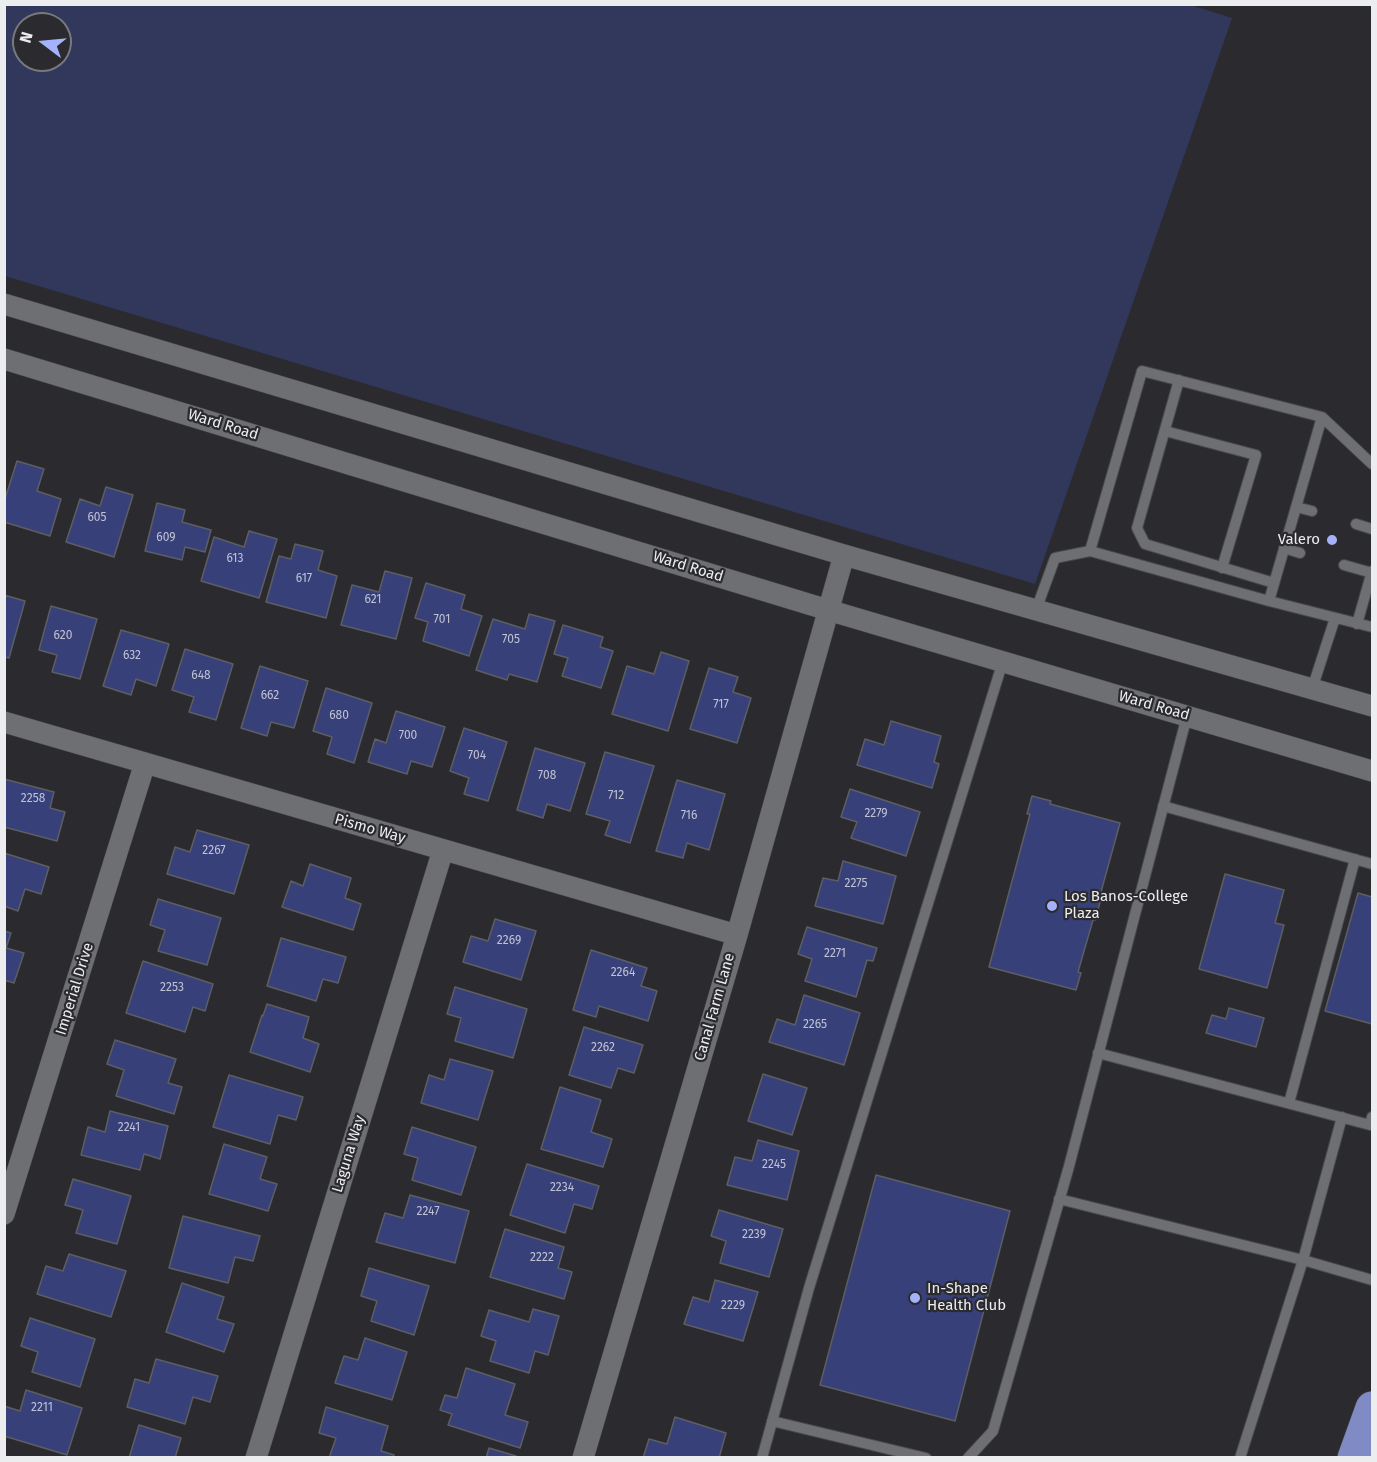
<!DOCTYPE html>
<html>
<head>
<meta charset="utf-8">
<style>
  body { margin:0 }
  #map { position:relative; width:1377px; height:1462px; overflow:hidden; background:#2b2b2f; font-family:"Fira Sans",sans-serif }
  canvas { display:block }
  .frame { position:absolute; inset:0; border:6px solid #ecedef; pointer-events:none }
  .north { position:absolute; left:12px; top:12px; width:60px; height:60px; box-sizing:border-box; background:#2b2b2f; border:2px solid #78797c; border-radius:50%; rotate:286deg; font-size:16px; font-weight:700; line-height:24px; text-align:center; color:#ecedef }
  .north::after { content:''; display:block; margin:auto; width:21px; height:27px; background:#a4b2fc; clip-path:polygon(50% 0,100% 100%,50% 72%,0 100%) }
</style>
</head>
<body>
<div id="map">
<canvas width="1377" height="1462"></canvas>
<div class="frame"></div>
<div class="north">N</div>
</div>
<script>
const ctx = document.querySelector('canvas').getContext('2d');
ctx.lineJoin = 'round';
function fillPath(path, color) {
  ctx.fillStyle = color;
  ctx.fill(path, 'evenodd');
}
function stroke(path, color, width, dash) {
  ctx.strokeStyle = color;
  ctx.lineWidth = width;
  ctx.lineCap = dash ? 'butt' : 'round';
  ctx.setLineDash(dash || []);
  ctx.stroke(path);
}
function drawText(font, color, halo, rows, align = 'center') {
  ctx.font = font + ' "Fira Sans",sans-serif';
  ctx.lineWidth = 4.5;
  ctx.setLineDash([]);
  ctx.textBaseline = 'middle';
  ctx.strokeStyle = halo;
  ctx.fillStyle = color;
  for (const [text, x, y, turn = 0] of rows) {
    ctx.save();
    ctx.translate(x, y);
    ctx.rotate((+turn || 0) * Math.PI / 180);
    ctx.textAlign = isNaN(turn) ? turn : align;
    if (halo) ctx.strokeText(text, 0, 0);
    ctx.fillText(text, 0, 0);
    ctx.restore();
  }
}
fillPath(new Path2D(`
  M1187 4 1232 18 1035 584 5 276V5ZM24 24H60V60H24Z`), '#32385c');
const building = new Path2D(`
  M17 461 44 469 37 491 61 499 50 536 4 522V502Z
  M106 487 133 495 114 557 66 542 80 499 100 506Z
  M157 503 185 510 182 522 211 530 205 552 185 547 182 560 145 551Z
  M249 531 277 539 259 598 201 581 214 537 244 547Z
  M295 544 323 551 318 570 337 576 326 618 266 602 279 556 291 559Z
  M385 571 412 578 396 639 341 625 352 585 379 592Z
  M426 583 465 595 461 609 482 616 469 656 423 641 428 622 415 618Z
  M4 595 25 601 9 658 4 657Z
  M51 606 97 619 80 679 52 672 57 655 39 650Z
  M529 614 555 621 537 682 509 674 507 680 476 670 493 619 525 629Z
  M563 625 603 637 600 647 613 651 601 688 562 676 568 658 554 654Z
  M121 630 169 644 156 686 136 679 131 695 103 686Z
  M185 649 233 664 216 720 189 712 194 697 172 690Z
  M661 652 689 661 668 731 612 714 627 666 654 674Z
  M260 666 308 681 294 728 271 722 267 736 241 728Z
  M709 668 738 677 733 692 751 698 737 743 690 729Z
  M326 688 372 703 354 763 327 754 332 737 313 731Z
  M396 711 445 727 432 767 411 761 407 774 368 762 375 739 386 743Z
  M891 721 941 736 934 762 939 764 932 788 857 765 865 739 884 745Z
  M464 728 507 742 488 801 464 794 469 778 450 771Z
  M535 748 585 763 570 811 547 804 543 818 517 810Z
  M605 752 654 766 630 843 605 835 610 821 586 814Z
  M4 779 54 792 50 808 65 812 57 841 4 827Z
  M677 780 725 794 709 850 687 843 683 858 656 851Z
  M850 789 920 812 906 856 851 838 857 822 841 817Z
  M1032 796 1051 801 1050 804 1120 823 1101 892H1103L1095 920H1093L1078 972 1081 973 1076 990 989 967 1030 814H1027Z
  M197 830 249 845 234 894 167 874 175 847 190 852Z
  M4 853 49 867 41 894 25 889 18 911 4 906Z
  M843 861 896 876 883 924 815 906 823 878 838 881Z
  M310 864 351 878 345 898 361 904 353 930 282 907 291 881 303 886Z
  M1225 874 1284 890 1275 923 1284 925 1267 988 1199 969Z
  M1358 893 1372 897V1024L1325 1011Z
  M158 899 221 918 207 965 158 951 165 930 150 925Z
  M495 919 536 931 521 980 463 962 471 936 488 941Z
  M807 927 877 948 873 961 867 960 856 997 805 981 812 959 798 954Z
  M4 931 11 933 6 948 24 953 14 983 4 980Z
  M281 938 346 957 338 983 323 979 316 1001 267 986Z
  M591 950 647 968 641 986 657 991 648 1021 599 1006 596 1017 573 1010Z
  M143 961 213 984 205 1011 193 1007 185 1032 126 1013Z
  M455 987 527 1009 513 1058 455 1041 461 1018 447 1014Z
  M804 995 860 1013 844 1065 769 1042 777 1019 795 1025Z
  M267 1004 309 1017 303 1038 319 1044 310 1072 250 1052 262 1015 263 1016Z
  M1229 1008 1264 1018 1256 1047 1206 1033 1212 1015 1226 1019Z
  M584 1027 643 1045 634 1073 618 1068 611 1088 569 1075Z
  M115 1040 176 1059 168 1083 182 1087 174 1114 116 1096 124 1070 107 1064Z
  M450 1059 493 1071 478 1120 421 1103 429 1075 444 1080Z
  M763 1074 807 1088 792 1135 748 1121Z
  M229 1075 303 1097 296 1120 278 1115 270 1144 213 1127Z
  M560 1087 601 1100 591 1132 612 1139 603 1167 541 1149Z
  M110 1111 168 1126 160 1159 144 1154 140 1170 81 1155 88 1127 105 1132Z
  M412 1127 476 1147 461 1195 412 1180 418 1158 404 1154Z
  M758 1140 799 1151 787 1200 727 1185 735 1157 752 1161Z
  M224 1144 267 1157 260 1179 277 1184 268 1211 209 1194Z
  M527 1164 599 1186 592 1209 574 1204 565 1233 510 1215Z
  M876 1175 1010 1211 955 1421 820 1385Z
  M73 1179 131 1196 117 1244 76 1233 83 1210 65 1205Z
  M410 1195 469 1211 455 1263 376 1242 385 1213 403 1218Z
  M719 1210 783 1229 769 1277 720 1263 726 1241 711 1236Z
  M183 1216 260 1236 253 1261 235 1257 228 1283 169 1268Z
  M505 1229 564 1247 558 1268 572 1272 564 1299 490 1277Z
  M69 1254 126 1271 111 1317 37 1294 46 1266 63 1271Z
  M369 1268 429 1286 414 1335 371 1321 377 1301 361 1296Z
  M715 1280 758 1292 743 1341 684 1324 693 1297 709 1302Z
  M182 1283 224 1297 217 1319 234 1324 224 1352 166 1332Z
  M533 1309 559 1316 548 1355 535 1351 529 1373 490 1361 496 1341 481 1336 489 1310 529 1322Z
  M30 1318 95 1339 80 1387 32 1372 38 1352 21 1346Z
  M365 1338 407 1352 392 1400 335 1383 344 1356 358 1360Z
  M156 1359 218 1376 210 1402 193 1397 185 1424 127 1407 135 1379 149 1383Z
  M466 1368 515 1384 505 1415 528 1422 520 1448 448 1425 452 1414 440 1410 445 1395 457 1398Z
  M26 1390 82 1408 67 1455 4 1436V1406L20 1411Z
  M326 1407 388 1426 381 1451 394 1455 393 1458H329L336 1438 319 1433Z
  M675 1417 726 1433 719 1458H643L649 1439 667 1444Z
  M139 1425 181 1438 175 1458H129Z
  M489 1448 516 1456V1458H486Z`);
fillPath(building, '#38407a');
stroke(building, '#5d5e62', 1.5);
const service = new Path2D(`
  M1179 380 1137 528 1145 544 1274 583
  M1165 431 1256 455 1222 568
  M1296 507 1312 511
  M1356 524 1372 529
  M1284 548 1300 553
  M1090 551 1142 371 1322 417 1372 464
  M1344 565 1372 573
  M1269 601 1322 417
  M1036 610 1055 558 1090 551 1269 601 1372 627
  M1357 624 1372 571
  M1312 689 1335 618
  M1163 806 1372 864
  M1098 1053 1370 1125 1372 1117
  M1289 1103 1355 859
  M1059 1199 1303 1260 1372 1280
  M772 1421 926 1458
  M762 1458 809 1288 1003 661
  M968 1458 993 1431 1068 1170 1187 716
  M1240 1458 1303 1260 1342 1117`);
const minor = new Path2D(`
  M4 304 844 555 1372 706
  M4 359 828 610 1372 771
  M4 722 737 935
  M4 1214 145 763
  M256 1458 443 850
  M583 1458 737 935 844 555`);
const trunk = new Path2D(`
  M1354 1458 1372 1408`);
stroke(service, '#47484b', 12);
stroke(minor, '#47484b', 22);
stroke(trunk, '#47484b', 34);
stroke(service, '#6e6f73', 10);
stroke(minor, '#6e6f73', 21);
stroke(trunk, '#808bc6', 33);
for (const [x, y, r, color] of [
  [1332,540,6,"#a4b2fc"],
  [1052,906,6,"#a4b2fc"],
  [915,1298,6,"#a4b2fc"]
]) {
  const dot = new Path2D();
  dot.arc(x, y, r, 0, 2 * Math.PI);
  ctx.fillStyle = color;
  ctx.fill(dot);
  stroke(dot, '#2b2b2f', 2);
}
drawText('12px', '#bfc2d2', null, [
  ["605",97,518],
  ["609",166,538],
  ["613",235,559],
  ["617",304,579],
  ["621",373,600],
  ["701",442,620],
  ["620",63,636],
  ["705",511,640],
  ["632",132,656],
  ["648",201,676],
  ["662",270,696],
  ["717",721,705],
  ["680",339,716],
  ["700",408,736],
  ["704",477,756],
  ["708",547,776],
  ["712",616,796],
  ["2258",33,799],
  ["2279",876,814],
  ["716",689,816],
  ["2267",214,851],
  ["2275",856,884],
  ["2269",509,941],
  ["2271",835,954],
  ["2264",623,973],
  ["2253",172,988],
  ["2265",815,1025],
  ["2262",603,1048],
  ["2241",129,1128],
  ["2245",774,1165],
  ["2234",562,1188],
  ["2247",428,1212],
  ["2239",754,1235],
  ["2222",542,1258],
  ["2229",733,1306],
  ["2211",42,1408]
]);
drawText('15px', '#ecedef', '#2b2b2f', [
  ["Ward Road",223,425,17],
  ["Ward Road",688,567,17],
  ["Ward Road",1154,706,16],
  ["Pismo Way",370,829,16],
  ["Imperial Drive",75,989,-73],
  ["Canal Farm Lane",715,1007,-74],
  ["Laguna Way",349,1154,-73]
]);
drawText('15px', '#ecedef', '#2b2b2f', [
  ["Valero",1320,540,"right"],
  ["Los Banos-College",1064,897],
  ["Plaza",1064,914],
  ["In-Shape",927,1289],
  ["Health Club",927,1306]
], 'left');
</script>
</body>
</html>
